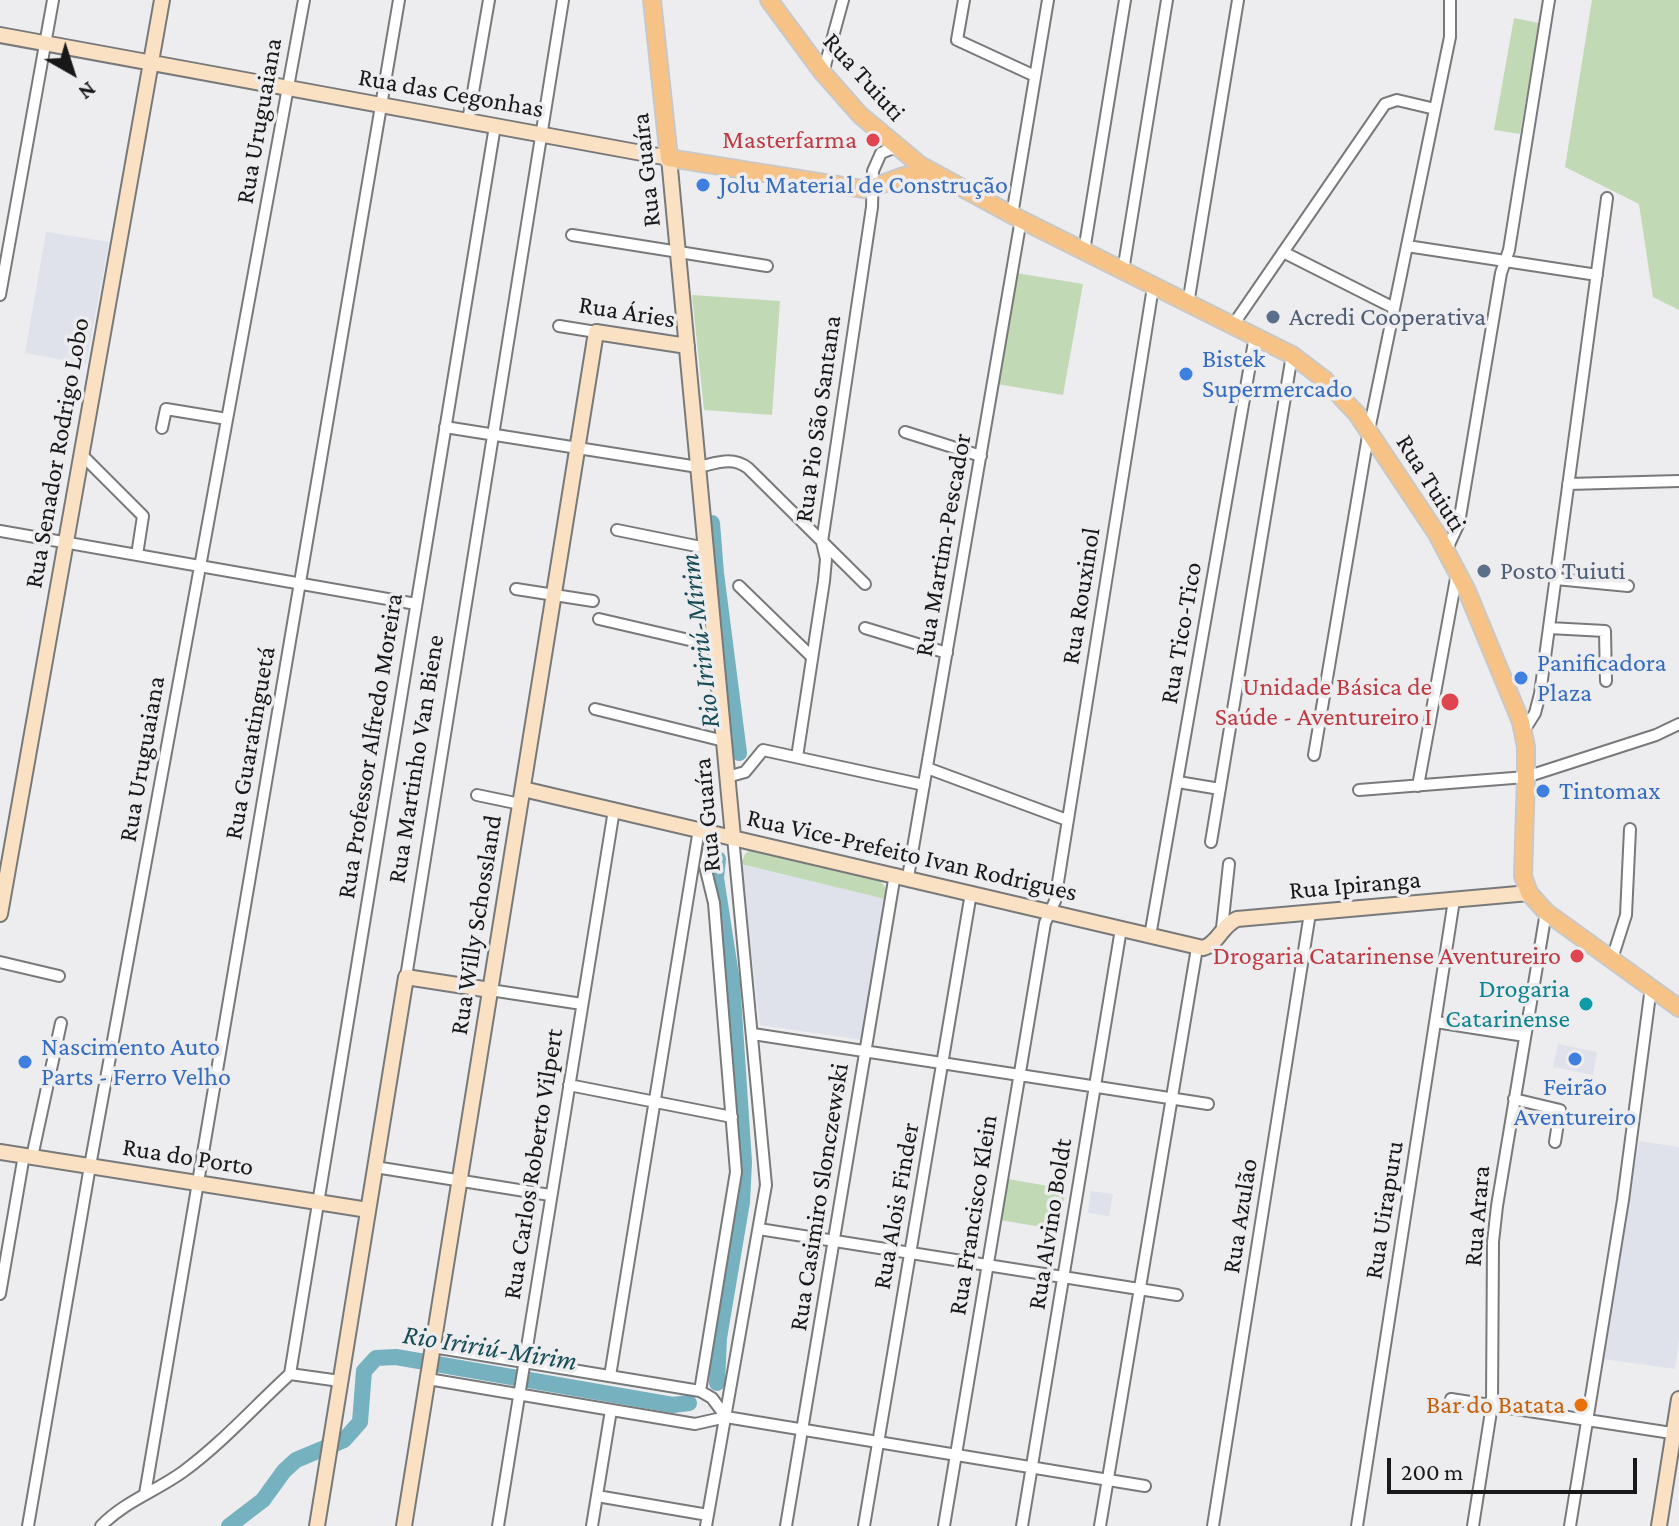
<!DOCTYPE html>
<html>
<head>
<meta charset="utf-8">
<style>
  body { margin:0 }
  #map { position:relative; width:1679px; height:1526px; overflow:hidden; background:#ededef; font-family:"Crimson Pro",serif }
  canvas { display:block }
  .north { position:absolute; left:32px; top:32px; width:80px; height:80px; -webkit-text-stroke:6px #ededef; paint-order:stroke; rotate:141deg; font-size:22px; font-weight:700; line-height:32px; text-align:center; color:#181819 }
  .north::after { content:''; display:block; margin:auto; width:28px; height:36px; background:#181819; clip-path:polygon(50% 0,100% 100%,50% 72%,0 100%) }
  .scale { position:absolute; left:1387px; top:1458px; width:250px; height:36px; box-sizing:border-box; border:4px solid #181819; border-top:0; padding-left:10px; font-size:24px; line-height:28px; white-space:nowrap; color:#181819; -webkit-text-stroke:6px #ededef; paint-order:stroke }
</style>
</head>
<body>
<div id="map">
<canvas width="1679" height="1526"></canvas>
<div class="north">N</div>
<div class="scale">200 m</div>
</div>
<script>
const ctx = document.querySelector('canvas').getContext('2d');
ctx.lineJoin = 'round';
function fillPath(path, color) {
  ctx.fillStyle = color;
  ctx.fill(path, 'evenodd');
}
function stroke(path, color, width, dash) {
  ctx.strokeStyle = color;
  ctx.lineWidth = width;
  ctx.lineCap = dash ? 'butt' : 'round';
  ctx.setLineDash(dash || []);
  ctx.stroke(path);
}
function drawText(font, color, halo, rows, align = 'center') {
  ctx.font = font + ' "Crimson Pro",serif';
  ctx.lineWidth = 7;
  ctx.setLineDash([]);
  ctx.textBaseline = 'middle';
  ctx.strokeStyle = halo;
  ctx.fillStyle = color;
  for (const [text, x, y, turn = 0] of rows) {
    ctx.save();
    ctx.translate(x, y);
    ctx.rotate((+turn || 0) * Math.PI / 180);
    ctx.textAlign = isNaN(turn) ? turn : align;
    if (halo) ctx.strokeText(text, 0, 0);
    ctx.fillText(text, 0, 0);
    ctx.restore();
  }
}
fillPath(new Path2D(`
  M46 232 109 242 86 364 25 353Z
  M741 864 885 899 862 1040 760 1025Z
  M1558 1044 1597 1052 1593 1075 1553 1067Z
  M1639 1141 1679 1147V1339L1675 1369 1603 1359Z
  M1091 1191 1113 1194 1109 1216 1088 1213Z`), '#dfe2eb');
fillPath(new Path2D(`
  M1592 0H1679V310L1653 297 1639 204 1565 167Z
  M1514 18 1539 23 1520 134 1494 130Z
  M1016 273 1083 284 1063 395 997 384Z
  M692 295 780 301 772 415 704 410Z
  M751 848 879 880C886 886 888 891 885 899L741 864 745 854Z
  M1008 1179 1066 1189 1059 1230 1000 1220Z`), '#c1d9b5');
stroke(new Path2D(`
  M712 523 716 573 739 753
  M717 1383 719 1338 742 1202 744 1162 732 982 716 878 718 859
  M229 1526 263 1500 284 1471 296 1460 344 1440 360 1422 364 1371 376 1358 396 1357 673 1405 689 1403`), '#75b1be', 16);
const street = new Path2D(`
  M964 0 957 40 1035 76
  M823 73 843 0
  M468 121 489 0
  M1012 215 1048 0
  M572 235 767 266
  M1407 246 1597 275
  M1084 251 1125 0
  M1283 252 1394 308
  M1123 271 1167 0
  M0 295 53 0
  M1188 304 1238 0
  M1233 325 1385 104 1397 100 1435 109
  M559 326 596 332
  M445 427 698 467C717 463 732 456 748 468L865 584
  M162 428 166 409 227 419
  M905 432 981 456
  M82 455 143 516 137 555
  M1568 484 1679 481
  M617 530 706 548
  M0 531 416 604
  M1446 551 1459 523 1501 273 1509 250 1549 0
  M1556 579 1628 586
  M739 586 812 657
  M516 589 593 601
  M599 619 715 646
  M865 628 947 653
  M1549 628 1605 631 1606 681
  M595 709 724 741
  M1523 732 1535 713 1540 694 1607 198
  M1314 755 1369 430 1450 37V0
  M797 757 824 581 826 559 822 542 872 207 873 171 881 153 896 147
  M927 768 1067 820
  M727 777 745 772 763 750 924 785
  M1178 782 1220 789
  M1418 786 1457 573
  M1359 790 1526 777 1656 735 1679 724
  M477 795 520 804
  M1211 842 1292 355
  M908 877 1021 219
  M1222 928 1229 864
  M1150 936 1255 336
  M1612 959 1626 915 1630 829
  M0 962 59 976
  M406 977 563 0
  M490 990 582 1004
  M1436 1022 1525 1036
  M753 1034 1208 1104
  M569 1085 732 1117
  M1514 1099 1560 1110 1555 1142
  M32 1157 61 1023
  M375 1167 550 1195
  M759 1229 1177 1295
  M0 1294 24 1155
  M433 1347 700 1391 712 1398 726 1417
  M290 1374 495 126
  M610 1376 699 829
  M428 1379 695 1424 726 1417 1145 1486
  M700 1391 736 1172 714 903 705 866 712 832
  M1451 1399 1678 1434
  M145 1494 399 0
  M597 1496 708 1515
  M28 1526 90 1166 304 0
  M101 1526C125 1501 157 1491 184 1471 222 1443 255 1406 290 1374L340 1381
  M498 1526 614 810
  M592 1526 611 1410
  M706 1526 766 1185 733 837
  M786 1526 895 874
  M864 1526 971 893
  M944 1526 1045 923 1055 901 1153 287
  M1022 1526 1121 929
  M1100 1526 1197 948
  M1213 1526 1310 913
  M1357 1526 1454 900
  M1473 1526 1492 1405 1493 1242 1497 1206 1546 912
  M1570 1526 1623 1200 1651 987`);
const secondary = new Path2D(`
  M0 35 669 158 733 837
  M523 789 1203 948C1218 944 1221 926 1237 919L1529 893
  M0 914 162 0
  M0 1152 368 1210
  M317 1526 406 977 490 990
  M404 1526 596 332 687 346
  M1659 1526 1679 1399`);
const primary = new Path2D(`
  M652 0 669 158 863 189C888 186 905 169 933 174
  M769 0 823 73 860 115 920 165 1012 215 1292 355 1325 380 1357 414 1437 534 1467 591 1521 722 1526 747V777L1523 876 1529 893 1546 912 1679 1008`);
stroke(street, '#78797a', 14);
stroke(secondary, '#78797a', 18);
stroke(primary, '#c8c8c8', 20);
stroke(street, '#fff', 10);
stroke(secondary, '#fbe1c3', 14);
stroke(primary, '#f7c286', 16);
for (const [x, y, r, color] of [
  [873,140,8,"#e0444e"],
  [703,185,8,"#3f7fe0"],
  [1273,317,8,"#5c6f8a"],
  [1186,374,8,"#3f7fe0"],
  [1484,571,8,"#5c6f8a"],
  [1521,678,8,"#3f7fe0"],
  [1450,702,10,"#e0444e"],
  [1543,791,8,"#3f7fe0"],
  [1577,956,8,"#e0444e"],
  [1586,1004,8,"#0f9aa8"],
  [1575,1059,8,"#3f7fe0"],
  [25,1062,8,"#3f7fe0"],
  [1581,1405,8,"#e8710a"]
]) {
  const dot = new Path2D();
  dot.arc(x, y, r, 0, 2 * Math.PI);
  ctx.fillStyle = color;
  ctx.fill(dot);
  stroke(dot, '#ededef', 3);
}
drawText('26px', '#181819', '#ededef', [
  ["Rua Tuiuti",864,77,48],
  ["Rua das Cegonhas",451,93,10],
  ["Rua Uruguaiana",259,121,-80],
  ["Rua Guaíra",646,170,-96],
  ["Rua Áries",627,312,9],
  ["Rua Pio São Santana",818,419,-82],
  ["Rua Senador Rodrigo Lobo",57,453,-80],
  ["Rua Tuiuti",1431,483,58],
  ["Rua Martim-Pescador",943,545,-80],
  ["Rua Rouxinol",1081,596,-81],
  ["Rua Tico-Tico",1181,633,-80],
  ["Rua Guaratinguetá",250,743,-80],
  ["Rua Professor Alfredo Moreira",370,746,-81],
  ["Rua Uruguaiana",142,759,-80],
  ["Rua Martinho Van Biene",416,759,-81],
  ["Rua Guaíra",707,815,-95],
  ["Rua Vice-Prefeito Ivan Rodrigues",912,855,13],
  ["Rua Ipiranga",1355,885,-5],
  ["Rua Willy Schossland",476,925,-81],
  ["Rua do Porto",188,1157,9],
  ["Rua Carlos Roberto Vilpert",533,1164,-81],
  ["Rua Casimiro Slonczewski",819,1197,-81],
  ["Rua Alois Finder",896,1206,-80],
  ["Rua Uirapuru",1384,1210,-81],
  ["Rua Francisco Klein",973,1215,-81],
  ["Rua Azulão",1240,1216,-81],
  ["Rua Arara",1477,1216,-85],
  ["Rua Alvino Boldt",1050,1224,-81]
]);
drawText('26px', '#be3a42', '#ededef', [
  ["Masterfarma",857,140],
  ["Unidade Básica de",1432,687],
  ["Saúde - Aventureiro I",1432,717],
  ["Drogaria Catarinense Aventureiro",1561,956]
], 'right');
drawText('26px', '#366cbe', '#ededef', [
  ["Jolu Material de Construção",719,185],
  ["Bistek",1202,359],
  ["Supermercado",1202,389],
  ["Panificadora",1537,663],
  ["Plaza",1537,693],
  ["Tintomax",1559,791],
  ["Nascimento Auto",41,1047],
  ["Parts - Ferro Velho",41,1077],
  ["Feirão",1575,1087,"center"],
  ["Aventureiro",1575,1117,"center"]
], 'left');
drawText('26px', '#4e5e75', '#ededef', [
  ["Acredi Cooperativa",1289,317],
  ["Posto Tuiuti",1500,571]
], 'left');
drawText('26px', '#0d838f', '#ededef', [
  ["Drogaria",1570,989],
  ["Catarinense",1570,1019]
], 'right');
drawText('26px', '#c56008', '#ededef', [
  ["Bar do Batata",1565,1405]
], 'right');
drawText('italic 28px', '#184d57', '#ededef', [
  ["Rio Iririú-Mirim",700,641,-97],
  ["Rio Iririú-Mirim",490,1348,9]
]);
</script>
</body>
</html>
